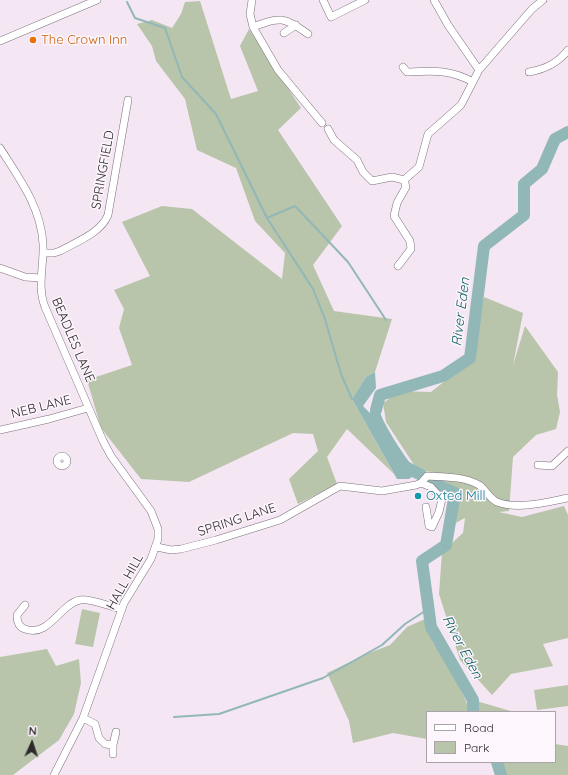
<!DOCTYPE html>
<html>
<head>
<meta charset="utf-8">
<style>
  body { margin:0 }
  #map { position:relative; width:568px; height:775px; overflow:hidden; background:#f4e7f3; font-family:Quicksand,sans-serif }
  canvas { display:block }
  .legend { position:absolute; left:426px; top:711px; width:130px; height:52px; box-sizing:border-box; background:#fef6fd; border:1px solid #aaa4aa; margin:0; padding:5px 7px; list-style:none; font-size:12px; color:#2d292d }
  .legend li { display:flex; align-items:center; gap:8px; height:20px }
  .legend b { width:20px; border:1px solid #aaa4aa }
  .north { position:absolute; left:12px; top:723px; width:40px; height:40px; -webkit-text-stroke:3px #fef6fd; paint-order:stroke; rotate:3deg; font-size:11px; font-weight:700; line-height:16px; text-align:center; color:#2d292d }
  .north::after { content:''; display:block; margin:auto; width:14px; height:18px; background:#2d292d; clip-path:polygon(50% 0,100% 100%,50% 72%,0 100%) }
</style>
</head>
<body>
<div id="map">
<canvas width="568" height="775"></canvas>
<ul class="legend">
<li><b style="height:5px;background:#fff"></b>Road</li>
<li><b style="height:11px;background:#b8c5aa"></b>Park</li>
</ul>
<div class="north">N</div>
</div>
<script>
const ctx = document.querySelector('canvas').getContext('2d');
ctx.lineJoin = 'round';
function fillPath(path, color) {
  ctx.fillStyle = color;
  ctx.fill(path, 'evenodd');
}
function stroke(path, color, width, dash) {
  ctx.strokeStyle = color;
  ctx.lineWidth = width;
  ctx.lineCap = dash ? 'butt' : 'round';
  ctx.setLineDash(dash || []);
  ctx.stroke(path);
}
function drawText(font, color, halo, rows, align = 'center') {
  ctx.font = font + ' Quicksand,sans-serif';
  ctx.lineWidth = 3;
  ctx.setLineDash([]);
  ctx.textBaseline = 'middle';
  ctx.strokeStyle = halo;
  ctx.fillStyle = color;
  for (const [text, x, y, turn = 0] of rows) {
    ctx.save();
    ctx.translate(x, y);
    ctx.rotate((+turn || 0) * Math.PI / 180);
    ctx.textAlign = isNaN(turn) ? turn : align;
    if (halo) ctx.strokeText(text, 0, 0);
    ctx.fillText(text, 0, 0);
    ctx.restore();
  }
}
fillPath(new Path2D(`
  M200 1 231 99 258 91 240 46 249 29 301 108 278 130 342 226 313 265 334 311 392 319 375 372 366 377 352 399 394 474 347 429 327 457 337 484 298 504 289 479 318 451 313 434 293 433 189 482 141 479 101 428 87 380 132 365 119 328 124 309 114 290 150 276 122 222 162 206 192 209 282 279 285 253 255 221 236 168 197 150 185 99 156 61 152 46 137 24 152 20 172 28 181 14 185 2Z
  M484 297 523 313 513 365 525 326 558 372 557 395 560 412 556 429 536 435 513 457 509 511 499 512 522 517 564 506 568 515V638L543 644 553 666 511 674 492 695 460 660 439 594 442 552 463 533 465 518 454 524 458 499 432 483 435 472 418 471 386 422 383 403 400 391 431 392 465 365Z
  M82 609 100 613 93 647 75 644Z
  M425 619 433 643 444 657 466 701 469 712H427V739L393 733 353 743 349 721 327 673 369 653 390 645 407 627Z
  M47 649 56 666 79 659 81 683 74 714 59 740 13 775H0V657Z
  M568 685V706L537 710 534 690Z
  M473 700 514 712H473Z
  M555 744 568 746V775H501L497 762H555Z`), '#b8c5aa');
fillPath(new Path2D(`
  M375 372 376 388 363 406 370 413 374 400 380 395C379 398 378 401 378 404 378 418 408 462 418 473L409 479H397L352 399 366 377Z`), '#91b8b7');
stroke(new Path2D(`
  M127 2 135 18 165 28 182 77 216 114 267 218 313 289 325 319 341 374 352 399
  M267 218 295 206 348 262 386 320
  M174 717 219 714 323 678 382 645 405 624 428 609`), '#91b8b7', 2);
stroke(new Path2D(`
  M376 410 380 395 443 376 470 358 484 246 524 215V184L542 169 555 139 568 132
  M404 466 421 475
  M428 481 455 493 446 545 422 561 431 627 473 700V712
  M497 762 501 775`), '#91b8b7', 12);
const minor = new Path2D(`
  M252 0 250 14 253 27 278 70 322 123
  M323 0 331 17 365 0
  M434 0 448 25 479 70
  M253 27C281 17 283 16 308 34
  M284 33 296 25
  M0 41 97 0
  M403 67 407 72C433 71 449 69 473 82
  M529 72C546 69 558 63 568 50
  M328 129 334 140 357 160 363 172 372 181 392 177 404 180
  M0 148C19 178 41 207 43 244 44 265 37 287 45 307L103 441 111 456 151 511 158 529V539L151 559 124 603 83 718 54 775
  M404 180 419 167 428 134 461 105 479 70 532 9 543 0
  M44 253H54L60 251C76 242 101 233 108 215L128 100
  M398 266 411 249 410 241 394 216 397 203 406 187 404 180
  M0 268 25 277 41 278
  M0 430 49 419 88 408
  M57 461a5 5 0 1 1 10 0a5 5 0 1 1-10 0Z
  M538 465 552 466 568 451
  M421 483 431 487 442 499 439 512 432 527 429 526 426 507
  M157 547 171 550 181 549 216 540 280 520 340 486 382 491 416 485 421 483 427 476C444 477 463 476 479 485 485 489 490 499 497 502 518 510 547 502 568 498
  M25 605 17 615C17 621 18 627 25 629 49 638 60 604 80 600 90 598 111 607 122 609
  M83 718 95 724 99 738 105 744 113 745
  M113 754V745L116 732`);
stroke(minor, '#7a707a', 8);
stroke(minor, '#fff', 7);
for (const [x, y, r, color] of [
  [33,40,4,"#e8710a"],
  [418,496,4,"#0f9aa8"]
]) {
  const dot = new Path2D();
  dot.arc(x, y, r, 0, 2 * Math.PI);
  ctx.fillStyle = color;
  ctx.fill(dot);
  stroke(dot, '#fef6fd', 1.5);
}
drawText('13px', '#c56008', '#fef6fd', [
  ["The Crown Inn",41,40]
], 'left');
drawText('13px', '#2d292d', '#fef6fd', [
  ["SPRINGFIELD",103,170,-80],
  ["BEADLES LANE",73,340,67],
  ["NEB LANE",41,407,-14],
  ["SPRING LANE",237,520,-18],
  ["HALL HILL",125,582,-61]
]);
drawText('13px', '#0d838f', '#fef6fd', [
  ["Oxted Mill",426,496]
], 'left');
drawText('italic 14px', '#0d6060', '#fef6fd', [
  ["River Eden",461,312,-83],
  ["River Eden",462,647,62]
]);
</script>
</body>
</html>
